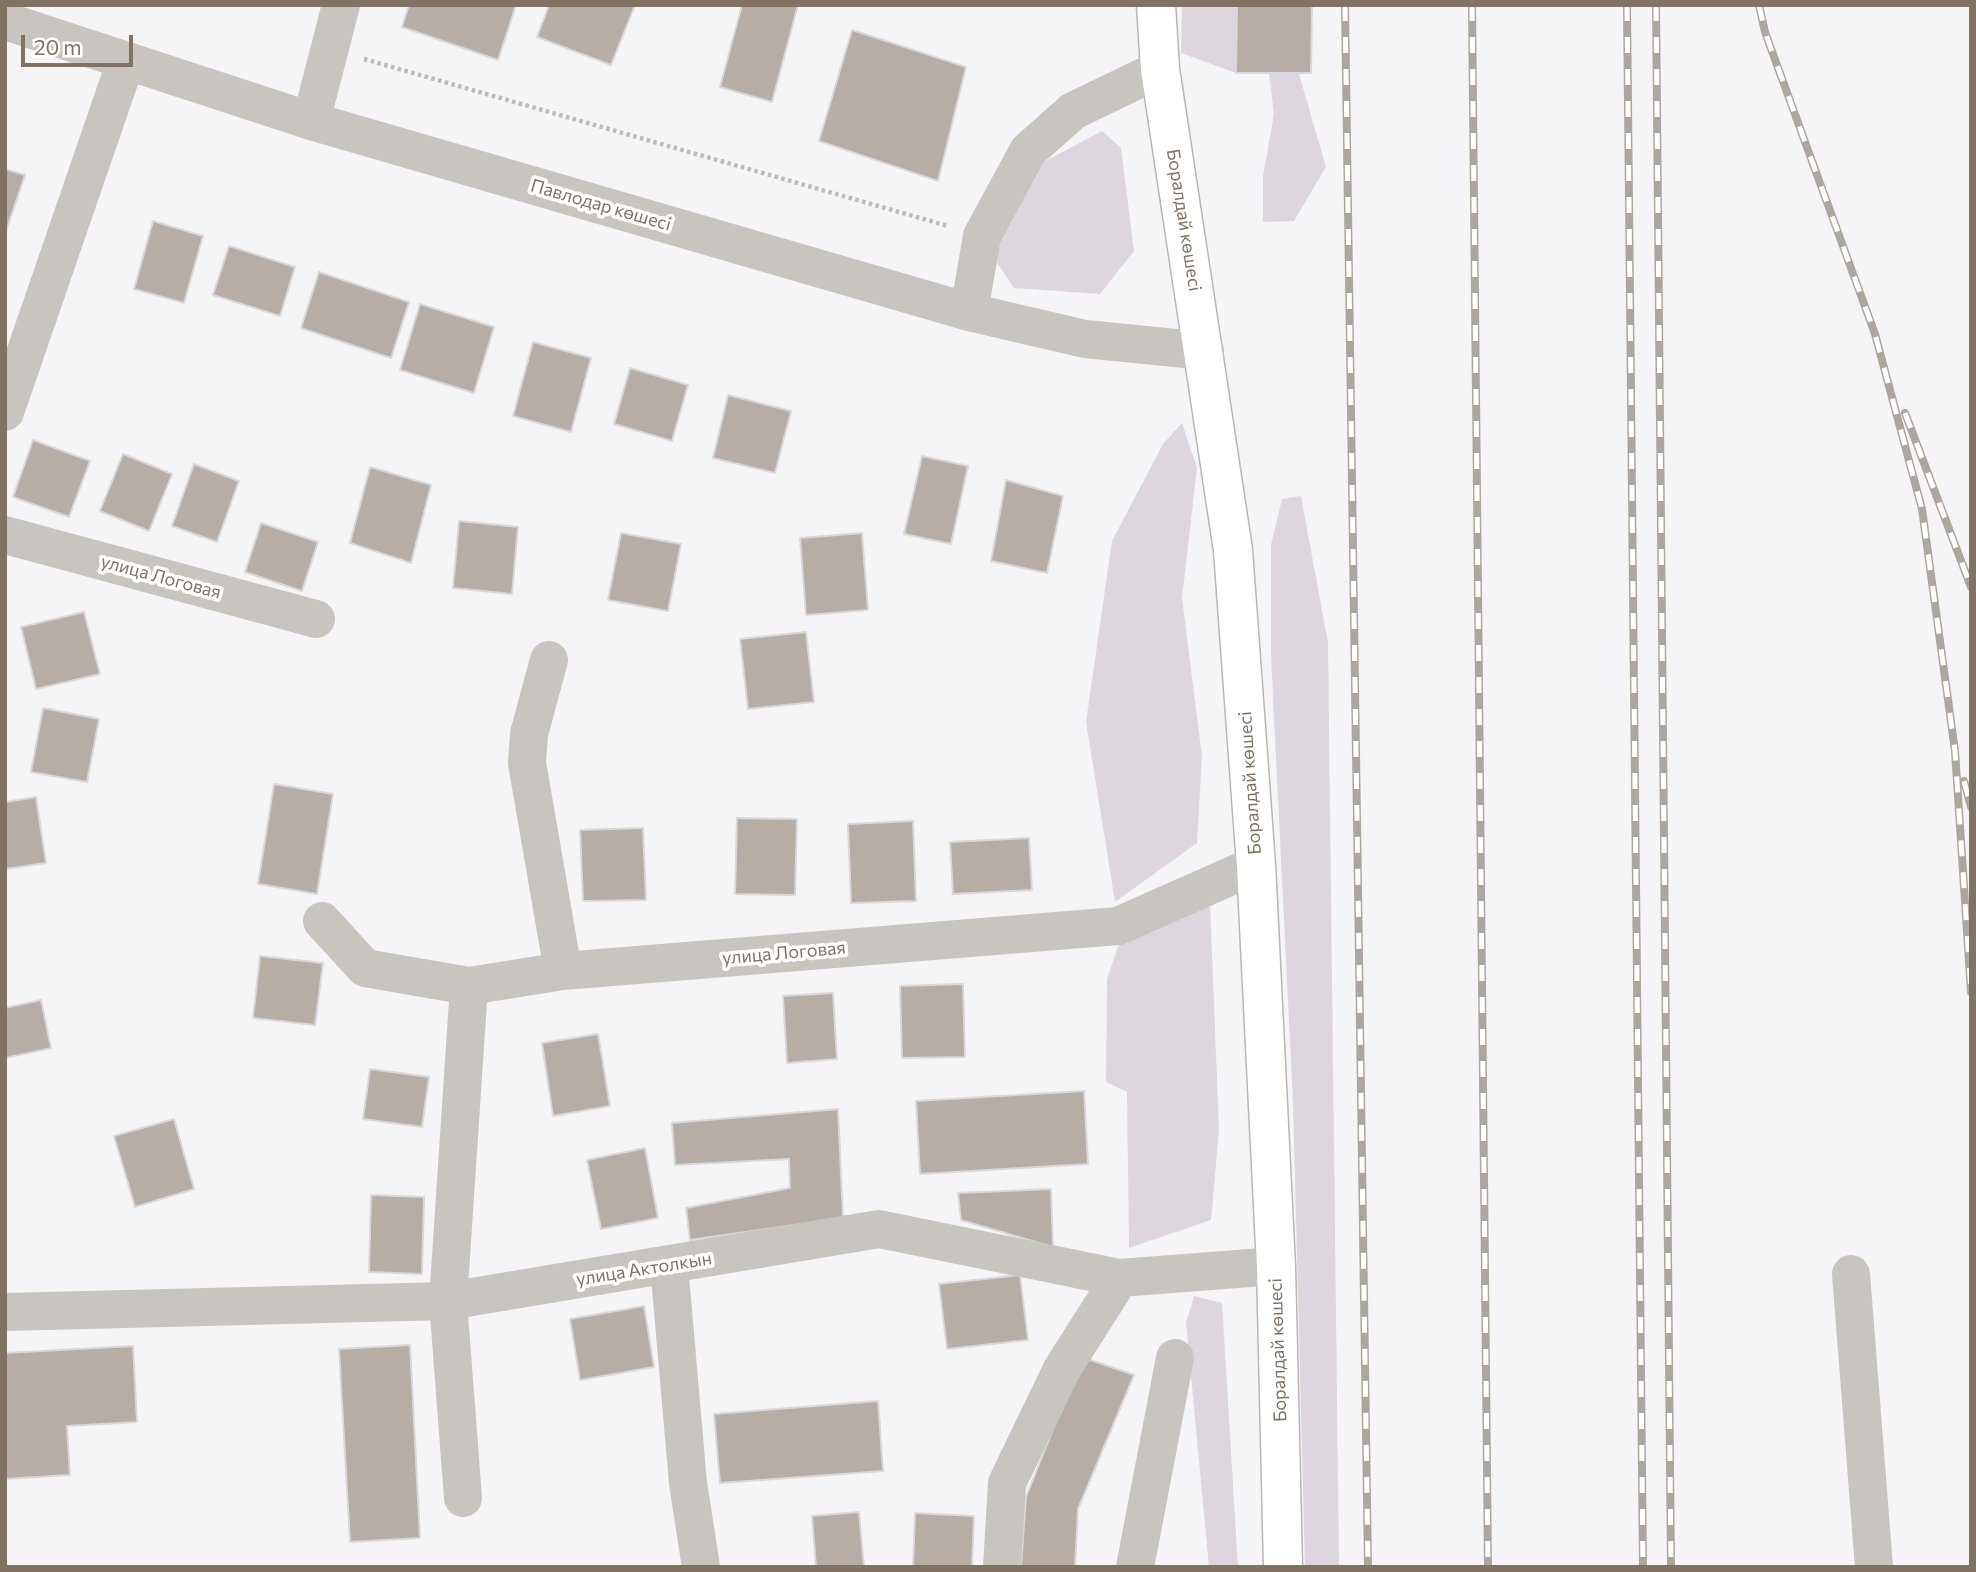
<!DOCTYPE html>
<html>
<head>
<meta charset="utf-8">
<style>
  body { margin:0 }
  #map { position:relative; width:1976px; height:1572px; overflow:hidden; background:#f5f5f8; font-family:Commissioner,sans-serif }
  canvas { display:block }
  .frame { position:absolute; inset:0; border:7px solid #807363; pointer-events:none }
  .scale { position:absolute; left:21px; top:35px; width:112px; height:32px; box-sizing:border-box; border:4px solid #807363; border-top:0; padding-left:9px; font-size:21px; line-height:24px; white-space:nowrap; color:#807363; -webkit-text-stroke:5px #fff; paint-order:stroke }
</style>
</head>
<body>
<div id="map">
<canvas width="1976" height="1572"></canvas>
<div class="frame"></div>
<div class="scale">20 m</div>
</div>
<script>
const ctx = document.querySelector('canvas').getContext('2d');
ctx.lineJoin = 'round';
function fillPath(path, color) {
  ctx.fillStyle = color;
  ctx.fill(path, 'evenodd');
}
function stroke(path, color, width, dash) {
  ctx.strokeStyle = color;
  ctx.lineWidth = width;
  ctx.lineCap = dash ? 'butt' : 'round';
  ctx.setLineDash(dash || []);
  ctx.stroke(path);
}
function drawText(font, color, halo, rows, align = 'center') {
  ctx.font = font + ' Commissioner,sans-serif';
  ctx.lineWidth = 7;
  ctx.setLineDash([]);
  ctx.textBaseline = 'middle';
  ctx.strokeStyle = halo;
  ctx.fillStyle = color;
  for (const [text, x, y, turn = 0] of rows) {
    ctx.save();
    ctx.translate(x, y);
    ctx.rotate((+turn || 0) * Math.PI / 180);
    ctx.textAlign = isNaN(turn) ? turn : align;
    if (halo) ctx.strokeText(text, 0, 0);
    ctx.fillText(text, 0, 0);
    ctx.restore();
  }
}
fillPath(new Path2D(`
  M1182 5H1237L1236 73 1181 53Z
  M1269 73 1299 74 1326 167 1294 221 1263 222V176L1274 114Z
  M1102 131 1121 148 1134 251 1100 294 1014 288 989 251 1042 163Z
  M1182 423 1197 468 1182 598 1202 757 1197 843 1115 902 1086 722 1112 541 1163 444Z
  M1301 496 1328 643 1339 1567H1305L1293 1102 1271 656V545L1282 499Z
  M1210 904 1219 1130 1211 1220 1129 1248 1127 1092 1106 1082 1107 979 1121 938Z
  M1194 1296 1222 1303 1238 1567H1209L1186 1323Z`), '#ddd6df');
const building = new Path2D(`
  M409 5H516L498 60 402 27Z
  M549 5H635L611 65 537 37Z
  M742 5H798L772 102 720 87Z
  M1237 5H1312L1311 73H1236Z
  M852 30 966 67 938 181 819 141Z
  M5 169 25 175 5 234Z
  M153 221 203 236 184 303 134 289Z
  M229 246 295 267 280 316 213 295Z
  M319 272 409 302 391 358 301 328Z
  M420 304 494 327 474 393 400 370Z
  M533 342 591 358 571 432 513 416Z
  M630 368 688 385 672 441 614 424Z
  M728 395 791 411 775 473 713 458Z
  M33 440 90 461 69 517 13 497Z
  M123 454 172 474 149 531 100 511Z
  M922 456 968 466 951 544 904 534Z
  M194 464 239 481 217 542 172 526Z
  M370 467 431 485 411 563 350 543Z
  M1006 480 1063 496 1047 573 991 561Z
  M459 521 518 527 512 594 453 588Z
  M261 523 318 542 302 591 245 572Z
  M621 533 681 544 668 611 608 600Z
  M862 533 868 610 806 615 800 538Z
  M84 612 100 674 36 689 21 627Z
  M806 632 814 702 748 709 740 639Z
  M43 708 99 719 87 782 31 772Z
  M274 784 333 794 317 894 258 884Z
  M36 797 46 863 5 869V802Z
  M737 818 797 819 795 895 735 894Z
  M913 821 916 901 851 903 848 824Z
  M643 828 646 900 583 901 580 830Z
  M1029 838 1032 890 953 894 950 842Z
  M260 956 323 963 315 1025 253 1018Z
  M963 984 965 1057 902 1058 900 986Z
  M833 993 837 1059 787 1063 783 996Z
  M41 1000 51 1048 5 1058V1008Z
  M598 1034 610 1106 553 1116 542 1043Z
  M370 1069 429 1077 422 1127 363 1119Z
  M1084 1091 1088 1164 920 1174 916 1101Z
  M838 1109 843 1218 690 1240 686 1208 790 1188 789 1159 675 1165 672 1123Z
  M174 1119 194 1189 135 1207 114 1136Z
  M645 1148 658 1218 601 1229 587 1160Z
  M1051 1189 1053 1247 961 1220 958 1193Z
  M371 1195 424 1197 422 1274 369 1272Z
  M1020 1275 1028 1340 947 1349 939 1284Z
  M644 1306 654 1367 580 1380 570 1319Z
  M410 1345 420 1538 350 1542 339 1349Z
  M133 1346 137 1422 67 1426 70 1475 5 1479V1353Z
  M1082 1357 1134 1375 1078 1509 1075 1567H1021L1026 1497Z
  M878 1401 883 1471 720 1483 714 1414Z
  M859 1512 864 1567H816L812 1516Z
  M915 1513 974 1516 972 1567H913Z`);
fillPath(building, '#b5ada6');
stroke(building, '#d8d8da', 2);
const major = new Path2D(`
  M1156 5 1160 69 1233 550 1256 865 1276 1266 1283 1567`);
stroke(major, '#bab6b0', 41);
stroke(new Path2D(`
  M364 59 948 226`), '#bebbb7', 4.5, [3.5, 3.5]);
stroke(new Path2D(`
  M5 21 311 121 969 312 1085 339 1205 351
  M311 121 341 5
  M969 312 982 236 1028 151 1073 111 1160 69
  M5 412 126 61
  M5 535 316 619
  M549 660 529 734 527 763 563 971
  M322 921 365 968 469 986 563 971 1118 926 1256 865
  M669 1265 688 1483 701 1567
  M1851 1274 1874 1567
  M5 1312 448 1301 879 1229 1120 1278 1276 1266
  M463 1498 448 1301 469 986
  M1002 1567 1007 1483 1062 1369 1120 1278
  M1135 1567 1175 1358`), '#c8c4bf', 38);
stroke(major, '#fff', 38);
const rail = new Path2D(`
  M1345 5 1368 1567
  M1472 5 1488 1567
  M1627 5 1643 1567
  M1656 5 1671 1567
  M1759 5 1765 32 1875 334 1922 509 1955 751 1971 992
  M1905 413 1971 587
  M1964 781 1971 807`);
stroke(rail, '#aca69e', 8);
stroke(rail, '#fff', 5, [16]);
drawText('18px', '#807363', '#fff', [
  ["Павлодар көшесі",601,205,16],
  ["Боралдай көшесі",1184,220,81],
  ["улица Логовая",161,577,15],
  ["Боралдай көшесі",1250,783,-94],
  ["улица Логовая",784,953,-5],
  ["улица Актолкын",644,1269,-9],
  ["Боралдай көшесі",1278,1350,-92]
]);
</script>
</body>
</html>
